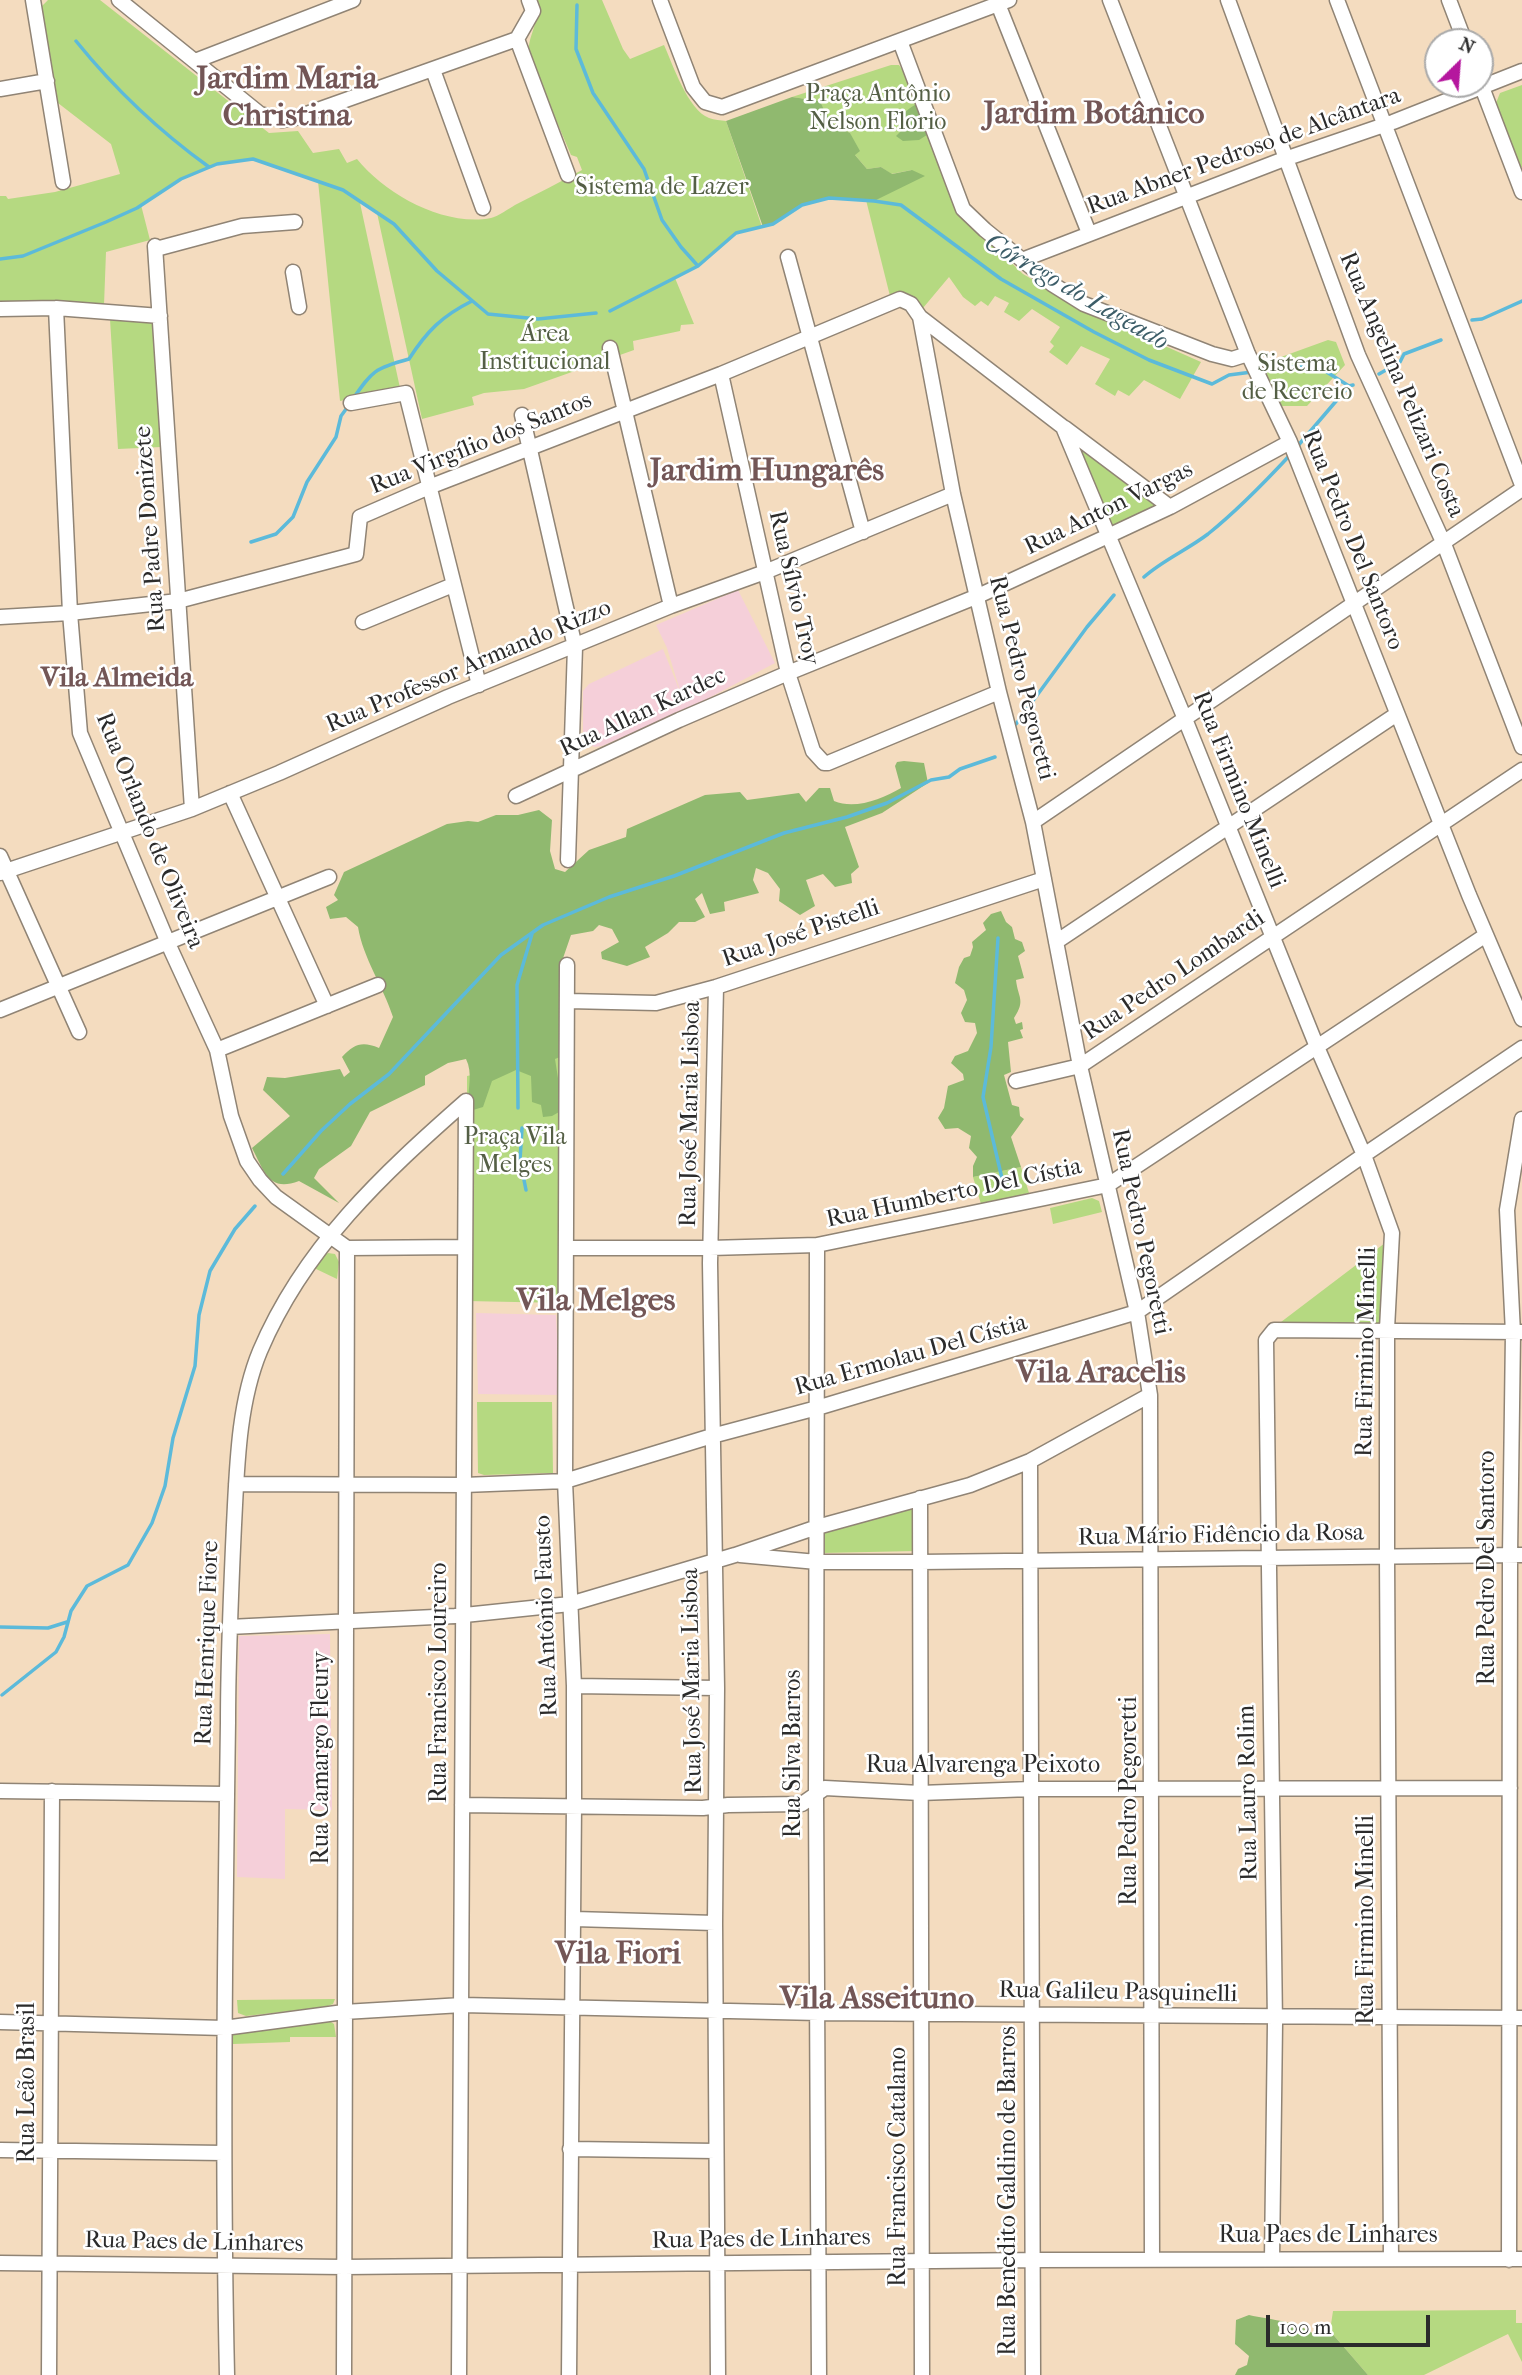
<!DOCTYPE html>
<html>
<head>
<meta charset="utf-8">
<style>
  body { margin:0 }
  #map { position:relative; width:1522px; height:2375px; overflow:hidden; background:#f4dcbf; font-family:"IM FELL French Canon",serif }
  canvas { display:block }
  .north { position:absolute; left:1424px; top:28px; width:70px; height:70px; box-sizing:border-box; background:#fff; border:2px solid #aaa; border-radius:50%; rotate:25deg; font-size:19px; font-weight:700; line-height:28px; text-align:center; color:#2b2b2b }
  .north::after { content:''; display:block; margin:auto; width:24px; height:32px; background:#b5179e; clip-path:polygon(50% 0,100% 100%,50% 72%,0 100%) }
  .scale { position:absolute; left:1266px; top:2315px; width:164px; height:32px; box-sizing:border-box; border:4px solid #2b2b2b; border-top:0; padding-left:9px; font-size:21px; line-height:24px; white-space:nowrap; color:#2b2b2b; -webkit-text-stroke:5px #fff; paint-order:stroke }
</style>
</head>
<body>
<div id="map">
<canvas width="1522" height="2375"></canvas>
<div class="north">N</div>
<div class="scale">100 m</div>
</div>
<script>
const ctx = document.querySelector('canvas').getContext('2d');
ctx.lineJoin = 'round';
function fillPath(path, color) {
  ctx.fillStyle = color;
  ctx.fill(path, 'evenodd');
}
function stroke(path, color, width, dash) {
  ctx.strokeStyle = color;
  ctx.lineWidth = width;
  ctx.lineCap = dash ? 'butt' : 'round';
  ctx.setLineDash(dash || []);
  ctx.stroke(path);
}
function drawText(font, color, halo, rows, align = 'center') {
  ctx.font = font + ' "IM FELL French Canon",serif';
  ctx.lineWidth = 5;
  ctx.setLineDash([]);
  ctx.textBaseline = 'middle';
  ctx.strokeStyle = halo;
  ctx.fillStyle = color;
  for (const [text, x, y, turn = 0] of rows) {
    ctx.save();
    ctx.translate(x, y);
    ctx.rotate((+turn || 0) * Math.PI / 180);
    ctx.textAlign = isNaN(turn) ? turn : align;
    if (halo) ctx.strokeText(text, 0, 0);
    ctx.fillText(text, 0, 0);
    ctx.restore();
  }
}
fillPath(new Path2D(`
  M738 590 775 663 686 710 602 746 594 747 589 743 583 731V691L589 684 663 649 681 694 667 648 656 625Z
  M476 1313 556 1315 560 1395 478 1394Z
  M330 1634 332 1810 285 1809V1879L237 1877 239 1636Z`), '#f5cfd9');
fillPath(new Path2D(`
  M48 0H100L269 133 298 131 313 153 339 149 347 163 357 159C385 194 444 227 491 218 499 216 508 209 515 205 537 194 560 182 582 170L577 157 571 155 529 57C526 34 542 26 533 0H602L623 49 630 59 664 45C673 65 688 110 709 118 714 120 721 120 726 121L762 227 735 233 698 266 675 278 694 324 681 325 680 331 633 341 634 350 524 389 484 393 472 397 474 405 422 419 377 213 360 203 400 388 340 401 318 181 253 159 217 164 181 179 141 205 150 240 106 252 104 305 0 304V196H6L8 199 55 192 120 174 111 144 58 103 41 7Z
  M891 65H899L904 72 958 211 1023 274 1088 312 1201 362 1180 399 1144 380 1129 396 1118 390 1115 396 1095 384 1110 359 1081 346 1067 365 1049 352 1054 346 1050 342 1060 327 1032 309 1019 321 1004 312 1009 303 995 296 988 306 981 301 975 306 963 297 949 277 923 308 904 294 890 296 866 200 912 170 891 174 881 167 867 169 855 155 850 133C834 125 826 118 820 101L792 97Z
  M1522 85V167L1519 168 1496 103 1500 93Z
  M110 319H145L153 324 161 447 118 449Z
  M1328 340 1336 342 1345 365 1307 406H1280C1274 393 1258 373 1270 361Z
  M1084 450 1157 501 1156 507 1113 526 1081 452Z
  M564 1056 563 1303 467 1301V1076Z
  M1021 1167 1029 1193 981 1204 973 1177Z
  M1092 1198 1099 1201 1102 1212 1053 1224 1050 1208Z
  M1385 1243 1383 1324 1281 1322Z
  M328 1253 335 1254 339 1262 337 1279 314 1268 321 1257Z
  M477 1402H552L553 1473 484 1475 478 1473Z
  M914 1504 916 1551 822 1553 821 1527Z
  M335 1999 333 2004 325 2007 246 2016 238 2013 237 2000Z
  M331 2022 334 2024 336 2037H290V2042L233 2044V2034L236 2030Z
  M1516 2310V2323H1522V2362L1508 2334 1424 2375H1368L1330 2331 1333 2311Z`), '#b5d981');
fillPath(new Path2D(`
  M792 97 820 101 825 112 835 125 850 133 860 151 855 155 867 169 881 167 892 174 912 170 925 176 874 201 829 198 802 205 773 224 763 227 726 121Z
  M918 103 930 133 919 140 903 141 896 136 901 131 898 129C901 114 905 111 918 103Z
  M904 761 924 763 928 783 882 813 845 827 859 867 851 874 852 883 835 887 823 874 806 880 815 906 800 915 779 901 780 889 768 873 756 868 753 880 759 893 724 902 725 911 710 914 702 893 695 899 705 917 695 922H679L668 933 645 947 650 957 627 966 602 959 601 952 619 942 612 929 599 925 593 931 571 935 561 964 560 1057 555 1059 560 1091 559 1112 552 1116 543 1117 541 1105 532 1102 531 1076 516 1070 492 1081 483 1107 473 1110 468 1104C468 1088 473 1073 466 1059L448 1063 425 1076V1085L370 1112 351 1146 319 1169 314 1178 339 1203 299 1181C269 1192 265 1173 252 1148L290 1116 263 1090 267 1077 285 1078 340 1069 344 1077 350 1072 342 1057C354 1044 362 1041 379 1048L393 1017C383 986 363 958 358 927L346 917 330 919 326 907 338 900 334 895 344 872 447 824 468 821 478 822 496 815H518L539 810 552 820 550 851 555 869 565 872 589 850 626 837 627 829 705 795 740 792 747 800 799 793 806 802 819 788H830L834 801C855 810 882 799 901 788L895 766 897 762Z
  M1001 911 1006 922 1012 927 1015 939 1022 942 1025 951 1018 956 1024 978 1016 980C1018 998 1026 1000 1014 1018L1016 1024 1022 1022 1023 1029 1020 1030 1023 1038 1008 1042 1011 1072 1004 1075 1012 1105 1019 1107 1020 1116 1024 1119 1011 1137 1021 1167 973 1177V1166L977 1157 969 1148 971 1136 958 1128 945 1129 938 1118 944 1108 948 1086 964 1080 963 1074 951 1063 955 1056 968 1051 977 1033 975 1023 965 1022 961 1013 967 1000 964 990 955 983 959 967 964 958 970 956 973 947 972 942 986 930 983 923 991 914Z
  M1249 2315C1271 2320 1299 2321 1316 2336L1330 2331 1368 2375H1235L1238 2369 1247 2365 1249 2356 1235 2344 1236 2320Z`), '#90b96f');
stroke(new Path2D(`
  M577 5 576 49 593 93 644 169 662 220 681 247 698 266
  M76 41C114 88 159 131 209 167
  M0 259 23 256 106 222 137 208 181 179 217 164 253 159 343 190 394 224 437 271 488 314 538 319 596 313
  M610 311 698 266 736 233 773 224 802 205 829 198 874 201 901 205 1001 279 1094 332 1149 360 1212 384 1229 375 1252 372
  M1472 320 1482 319 1522 301
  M1260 371 1314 364 1349 386
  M1379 374 1400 362 1404 354 1441 340
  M353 399C372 371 375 368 409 359 427 331 442 316 472 301
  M1296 448 1349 386 1353 385
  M251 542 276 534 293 517 307 482 336 437 341 416 349 405
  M1144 577C1163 560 1187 550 1208 534 1238 510 1265 482 1291 454
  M1016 724 1087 627 1114 595
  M998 938 991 1047 983 1097 1004 1187
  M518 1108 517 985 532 934
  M522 1128 520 1160 526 1190
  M283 1174 321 1131 350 1104 389 1074 501 955 543 925 609 897 674 876 784 833 847 817 887 803 931 780 949 777 960 769 995 757
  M0 1627 48 1628 67 1622
  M2 1695 56 1652 64 1637 71 1611 87 1586 128 1565 152 1523 165 1486 173 1438 195 1366 199 1315 210 1271 235 1229 255 1206`), '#5cbada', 3.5);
const minor = new Path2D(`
  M33 0 63 182
  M119 0 260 114 282 120 295 118 517 39
  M529 0 533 11 517 39 568 175
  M660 0 693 87 705 102 722 107 1009 0
  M1110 0 1248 354 1290 442 1469 895 1522 1019
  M1228 0 1358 355 1444 544 1522 747
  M1337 0 1522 485
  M1449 0 1465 42
  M998 4 1089 233
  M900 41 963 209 985 230 1052 284 1084 304 1212 354 1232 359 1248 354
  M195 61 353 0
  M433 70 483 208
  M1480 82 1522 192
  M0 89 47 81
  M155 246 192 809
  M156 249 242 226 295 222
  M788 257 863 532
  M1022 260 1279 161 1393 122 1522 71
  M293 272 299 307
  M56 308 70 613 80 733 171 950 217 1050 231 1116 247 1161 260 1180 276 1197 347 1248 465 1247
  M0 309 56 308 160 316
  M920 317 953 494 999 692 1033 822 1080 1066 1137 1312 1150 1395 1152 2259
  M610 348 671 606
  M721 374 788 673 813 751 824 763H828L999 692
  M351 403 406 393 479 685
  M522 415 575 647 568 860
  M1065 428 1170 507
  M0 617 70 613 178 601 356 554 360 517 429 487 721 374 900 299 911 304 920 317 1063 427 1185 719 1317 1047 1364 1155 1392 1233 1387 1329V1557L1391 2259
  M363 622 453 585
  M230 793 327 1006
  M516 796 679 720 788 673 978 596 1108 536 1170 507 1290 442
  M1033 822 1522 489
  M0 856 79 1032
  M0 873 192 809 279 773 448 697 671 606 765 572 953 494
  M1056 942 1397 714
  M567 965 565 1481 574 1686V1805L569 2375
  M716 987 710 1263 717 1688 715 1923 718 2375
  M568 1001 656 1003 716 987 1044 879
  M0 1010 329 877
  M217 1050 378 985
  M1016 1081 1080 1066 1522 770
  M817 1245 816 1795 819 2375
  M566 1248H710L817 1245 1108 1185 1486 935
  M1030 1461 1033 2375
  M236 1484 464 1485 565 1481 712 1436 817 1408 1137 1312 1364 1155 1522 1048
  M920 1498 922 2375
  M740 1555 817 1562H920L1522 1555
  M229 1627 455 1616 570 1604 735 1555 817 1527 970 1485 1030 1461 1150 1395
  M574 1686 717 1688
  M0 1791 226 1794
  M462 1805 703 1808 728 1805 802 1804 825 1788 920 1793 1031 1789 1510 1788
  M574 1919 715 1923
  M0 2022 224 2028 344 2012 462 2005 819 2013 1522 2018
  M570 2149 716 2151
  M0 2150 224 2153
  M1272 2259 1275 2023 1266 1340 1274 1330 1522 1332
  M1509 2260 1510 1555 1513 1333 1507 1210 1522 1119
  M0 2263 344 2267 1032 2260 1522 2259
  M49 2375 52 1791
  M227 2375C222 2157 225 1940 228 1722 228 1656 231 1591 234 1525 237 1468 238 1404 260 1351 304 1247 383 1174 466 1101
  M344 2375 347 1248
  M459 2375 466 1101`);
stroke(minor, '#908475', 17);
stroke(minor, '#fff', 14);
drawText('24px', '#545f45', '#fff', [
  ["Praça Antônio",878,95],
  ["Nelson Florio",878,123],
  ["Sistema de Lazer",662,188],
  ["Área",545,335],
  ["Institucional",545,363],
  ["Sistema",1297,365],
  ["de Recreio",1297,393],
  ["Praça Vila",515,1138],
  ["Melges",515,1166]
]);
drawText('24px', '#2b2b2b', '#fff', [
  ["Rua Abner Pedroso de Alcântara",1244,152,-20],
  ["Rua Angelina Pelizari Costa",1401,385,67],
  ["Rua Virgílio dos Santos",481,444,-22],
  ["Rua Anton Vargas",1109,509,-26],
  ["Rua Padre Donizete",151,529,-94],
  ["Rua Pedro Del Santoro",1352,540,68],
  ["Rua Sílvio Troy",793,588,77],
  ["Rua Professor Armando Rizzo",469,667,-23],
  ["Rua Pedro Pegoretti",1021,678,76],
  ["Rua Allan Kardec",643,713,-25],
  ["Rua Firmino Minelli",1238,790,68],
  ["Rua Orlando de Oliveira",149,831,68],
  ["Rua José Pistelli",801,934,-19],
  ["Rua Pedro Lombardi",1174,976,-34],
  ["Rua José Maria Lisboa",691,1114,-89],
  ["Rua Humberto Del Cístia",954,1194,-12],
  ["Rua Pedro Pegoretti",1140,1232,78],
  ["Rua Firmino Minelli",1367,1352,-89],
  ["Rua Ermolau Del Cístia",911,1356,-16],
  ["Rua Mário Fidêncio da Rosa",1221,1536,-1],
  ["Rua Pedro Del Santoro",1488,1568,-90],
  ["Rua Antônio Fausto",547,1616,-92],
  ["Rua Henrique Fiore",208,1643,-88],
  ["Rua José Maria Lisboa",693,1681,-91],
  ["Rua Francisco Loureiro",440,1683,-90],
  ["Rua Silva Barros",794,1754,-90],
  ["Rua Camargo Fleury",322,1758,-90],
  ["Rua Alvarenga Peixoto",983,1766],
  ["Rua Lauro Rolim",1249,1793,-91],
  ["Rua Pedro Pegoretti",1130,1801,-90],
  ["Rua Firmino Minelli",1367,1920,-90],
  ["Rua Galileu Pasquinelli",1118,1993,1],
  ["Rua Leão Brasil",28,2083,-90],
  ["Rua Francisco Catalano",899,2167,-90],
  ["Rua Benedito Galdino de Barros",1009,2191,-90],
  ["Rua Paes de Linhares",1328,2236],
  ["Rua Paes de Linhares",761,2240,-1],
  ["Rua Paes de Linhares",194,2243,1]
]);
drawText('italic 26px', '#3c5d68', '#fff', [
  ["Córrego do Lageado",1076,293,30]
]);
drawText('bold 28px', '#735656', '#fff', [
  ["Vila Almeida",117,679]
]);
drawText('bold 32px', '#735656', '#fff', [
  ["Jardim Maria",287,80],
  ["Christina",287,117],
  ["Jardim Botânico",1094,115],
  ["Jardim Hungarês",767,472],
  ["Vila Melges",596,1302],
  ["Vila Aracelis",1101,1374],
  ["Vila Fiori",618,1955],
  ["Vila Asseituno",877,2000]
]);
</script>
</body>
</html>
